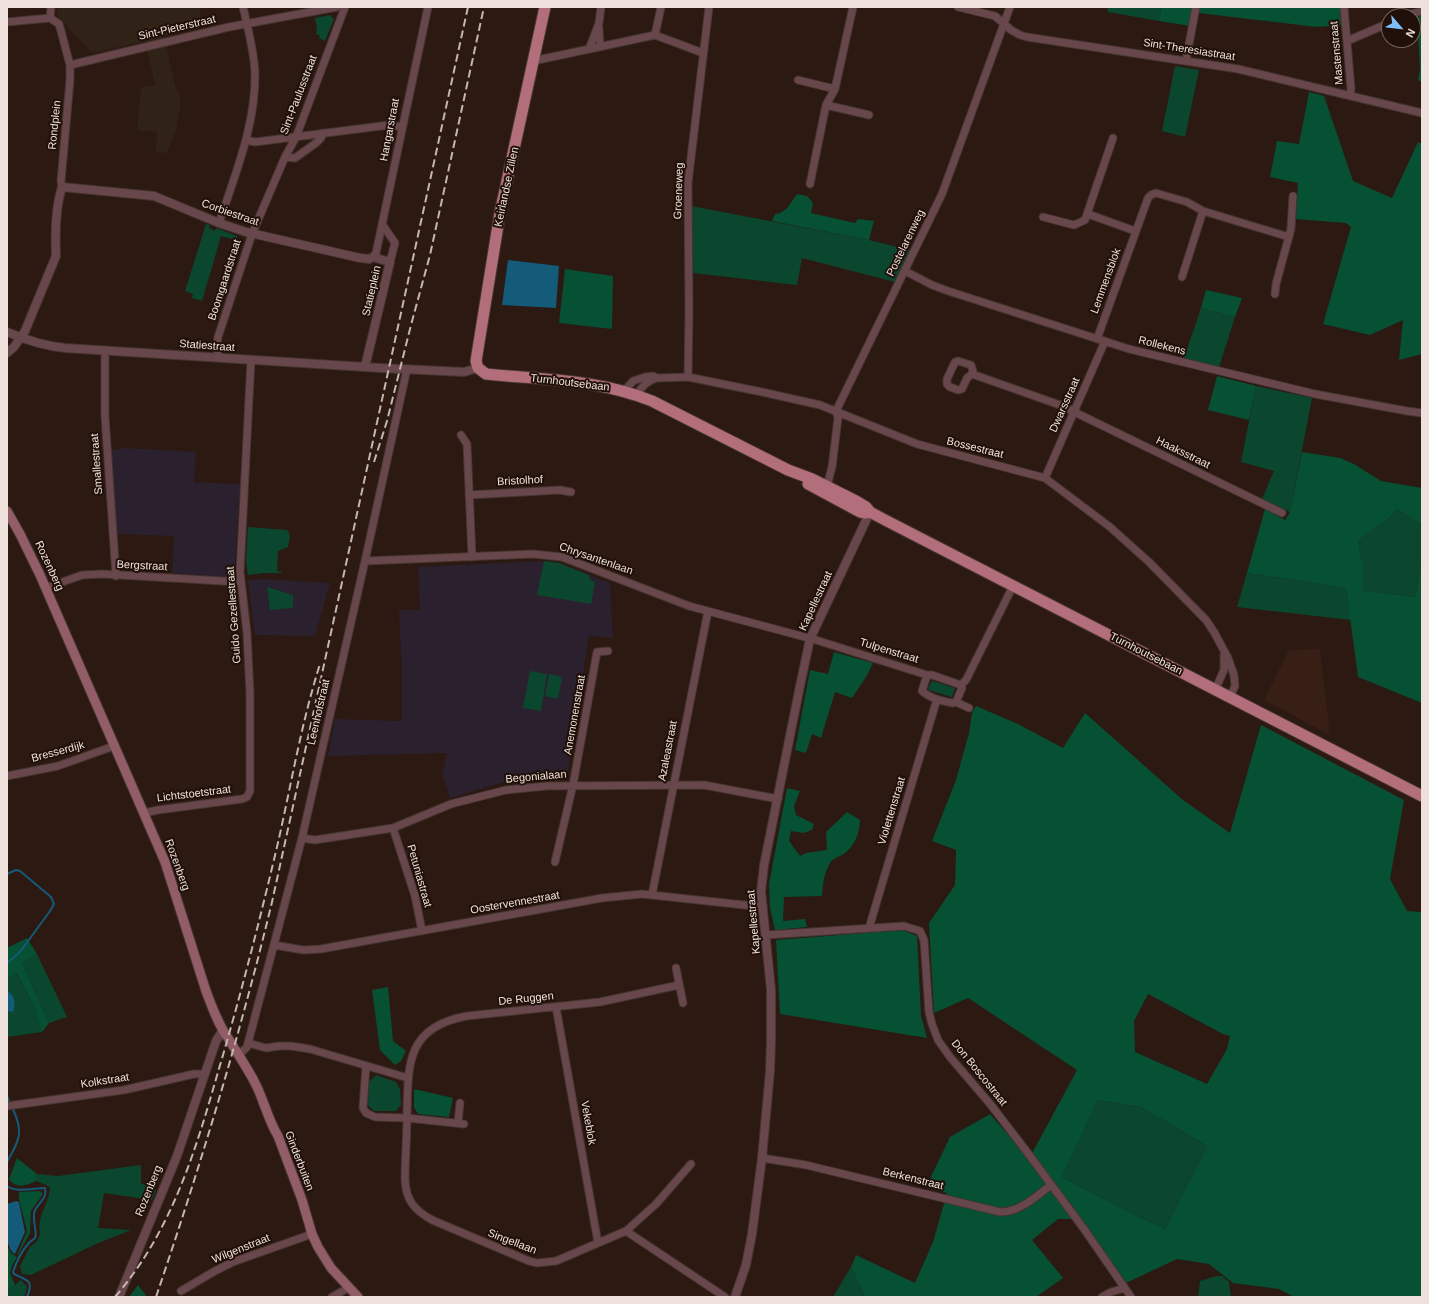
<!DOCTYPE html>
<html>
<head>
<meta charset="utf-8">
<style>
  body { margin:0 }
  #map { position:relative; width:1429px; height:1304px; overflow:hidden; background:#2b1912; font-family:Arial,sans-serif }
  canvas { display:block }
  .frame { position:absolute; inset:0; border:8px solid #eee1dc; pointer-events:none }
  .north { position:absolute; left:1381px; top:8px; width:40px; height:40px; box-sizing:border-box; background:#211009; border:1px solid #73645d; border-radius:50%; rotate:118deg; font-size:11px; font-weight:700; line-height:16px; text-align:center; color:#eee1dc }
  .north::after { content:''; display:block; margin:auto; width:14px; height:18px; background:#7dbef9; clip-path:polygon(50% 0,100% 100%,50% 72%,0 100%) }
</style>
</head>
<body>
<div id="map">
<canvas width="1429" height="1304"></canvas>
<div class="frame"></div>
<div class="north">N</div>
</div>
<script>
const ctx = document.querySelector('canvas').getContext('2d');
ctx.lineJoin = 'round';
function fillPath(path, color) {
  ctx.fillStyle = color;
  ctx.fill(path, 'evenodd');
}
function stroke(path, color, width, dash) {
  ctx.strokeStyle = color;
  ctx.lineWidth = width;
  ctx.lineCap = dash ? 'butt' : 'round';
  ctx.setLineDash(dash || []);
  ctx.stroke(path);
}
function drawText(font, color, halo, rows, align = 'center') {
  ctx.font = font + ' Arial,sans-serif';
  ctx.lineWidth = 4;
  ctx.setLineDash([]);
  ctx.textBaseline = 'middle';
  ctx.strokeStyle = halo;
  ctx.fillStyle = color;
  for (const [text, x, y, turn = 0] of rows) {
    ctx.save();
    ctx.translate(x, y);
    ctx.rotate((+turn || 0) * Math.PI / 180);
    ctx.textAlign = isNaN(turn) ? turn : align;
    if (halo) ctx.strokeText(text, 0, 0);
    ctx.fillText(text, 0, 0);
    ctx.restore();
  }
}
fillPath(new Path2D(`
  M1320 649V650L1330 735 1264 700 1289 650Z`), '#381f16');
fillPath(new Path2D(`
  M126 448 196 452 194 482 240 484 234 577 231 579 172 573 174 536 117 534 111 450Z
  M544 561 559 563 610 583 613 638 589 636 567 775 562 779 504 782 450 798 442 775 447 753 328 756 335 719 402 721V673L399 610H420L418 567Z
  M264 579 330 583 315 636 255 635 248 580Z`), '#2b202e');
fillPath(new Path2D(`
  M56 7H199L203 27 164 36 175 85 181 101 176 130 167 153 156 152 157 132 137 130 141 87 155 85 145 41 93 53 91 52 58 16Z`), '#302216');
fillPath(new Path2D(`
  M1107 7H1161L1159 21 1108 12Z
  M330 15 334 19 325 41 319 38 320 36 316 34 317 29 315 18Z
  M1175 66 1199 70 1185 137 1162 131Z
  M691 206 869 240 910 250 895 282 802 258 797 285 693 273Z
  M206 224 210 225 209 228 215 231 216 228 237 236 239 241 221 236 202 301 192 298 193 294 185 291Z
  M1201 308 1235 317 1219 367 1184 358Z
  M1256 386 1312 398 1290 512 1262 499 1274 471 1241 462Z
  M1397 509 1422 525V561L1415 597 1362 590V560L1358 541 1389 518Z
  M248 527 287 530C292 535 289 541 288 547L278 551 277 571 282 572 281 573H264L248 575 246 562Z
  M544 561 559 563 589 575 590 580 595 582 591 604 537 595Z
  M1247 573 1346 588 1351 620 1237 607Z
  M267 587 293 595V608L270 610Z
  M530 671 547 674 541 711 523 708Z
  M549 674 562 677 558 699 545 696Z
  M932 681 955 688 952 697 929 690 928 688Z
  M37 954 67 1017 49 1023 22 963Z
  M15 972 34 1006 42 1032 7 1037V978Z
  M376 1075 396 1082 400 1089 401 1105 396 1111H374L368 1105 369 1082Z
  M1098 1100 1141 1107 1207 1146 1165 1229 1135 1215 1062 1177Z
  M141 1165V1183L156 1190 152 1200 104 1193 98 1228 131 1230 96 1244 31 1275 22 1274 20 1266 30 1247 36 1242 40 1235C37 1214 48 1207 50 1188L46 1185 36 1181 37 1174 58 1176Z
  M851 1267 865 1297H833Z
  M1216 1276H1222L1229 1282 1231 1297H1198L1200 1281Z
  M21 1280 27 1287 24 1297H7V1290L15 1285Z`), '#0b472f');
fillPath(new Path2D(`
  M1161 7H1341L1343 25 1317 27 1198 13 1190 26 1159 21Z
  M1422 16V82L1418 80 1420 68 1417 17Z
  M1309 92 1324 96 1353 181 1392 198 1418 142 1422 144V354L1399 360 1403 320 1370 335 1323 324 1351 227 1346 223 1296 219 1298 183 1270 177 1277 141 1299 144Z
  M797 194 807 196 813 203 811 213 855 223 858 219 874 221 869 240 772 221 775 214C787 213 790 203 797 194Z
  M565 269 613 276 612 329 559 323Z
  M1206 290 1242 298 1235 317 1201 308Z
  M1217 376 1256 386 1249 420 1208 410Z
  M1302 452 1340 458 1354 464 1381 481 1422 488V525L1397 509 1389 518 1358 541 1362 560V590L1415 597 1422 561V703L1358 677 1346 588 1247 573 1265 509 1285 520 1290 512Z
  M834 652 873 663 866 677 852 698 835 692 821 738 812 734 806 753 795 750 810 670 828 674Z
  M976 706 1018 724 1063 748 1085 713 1183 800 1230 833 1261 725 1404 800 1390 879 1407 911 1422 912V1297H1294L1279 1289 1233 1283 1209 1264 1177 1259 1126 1283 1079 1216 1073 1219H1058L1032 1240 1063 1278 1036 1297H865L851 1267 856 1255 915 1283 933 1242 947 1193 926 1187 950 1137 990 1114 1029 1159 1077 1070 968 998 934 1013 929 923 955 885 956 850 932 841 956 780 969 733 972 713ZM1148 994 1223 1034 1230 1036 1227 1049 1207 1084 1135 1052 1134 1021ZM1098 1100 1141 1107 1207 1146 1165 1229 1135 1215 1062 1177Z
  M787 788 800 791 794 806 796 815 814 824 812 830 803 833 791 831 789 841 800 856 806 853 827 850 826 832 847 812 860 820C860 832 855 845 845 853 841 856 833 858 830 863 824 873 823 884 822 896L784 897 783 921 805 919 807 927 775 930 770 908 769 884Z
  M902 930 917 936 921 1016 927 1038 780 1014 776 940Z
  M27 938 37 954 22 963 49 1023 42 1032 34 1006 16 973 7 978V945L9 947Z
  M388 987 393 1041 406 1051 401 1061 395 1065 380 1050 372 990Z
  M414 1089 453 1098 449 1117 418 1114 414 1107Z
  M17 1158 37 1174 36 1181C26 1186 16 1189 9 1179Z
  M40 1191 43 1194 31 1211 30 1233 18 1255H17L27 1231 19 1199V1192Z
  M9 1248 11 1253 17 1257 12 1266 10 1273 15 1285 7 1290V1249Z
  M138 1285 147 1297H129Z`), '#065034');
fillPath(new Path2D(`
  M508 260 559 266 556 308 502 305Z
  M7 991C15 995 16 1005 13 1012L7 1011Z
  M16 1201 19 1202 25 1232 15 1254C3 1247 7 1217 7 1204Z`), '#145a79');
stroke(new Path2D(`
  M7 874 16 870 20 871 51 897 54 904 50 911 20 952 7 963
  M7 1096 10 1103
  M7 1162C20 1139 24 1132 12 1107
  M7 1186C16 1193 34 1188 45 1188 48 1198 39 1202 35 1210 31 1218 38 1233 35 1238 33 1240 29 1242 28 1244 21 1252 16 1263 13 1272L14 1274C28 1281 34 1280 27 1297`), '#145a79', 2);
const minor = new Path2D(`
  M958 7 995 16 1011 30 1020 35 1027 37 1238 69 1422 113
  M1344 7 1351 89 1350 96
  M1404 16 1422 11
  M50 18 59 24 61 31 70 65V80L61 181 62 187
  M50 18 51 7
  M7 22 50 18
  M599 28 600 47
  M655 35 661 7
  M1347 41 1389 23
  M589 49 599 23 601 7
  M1186 60 1196 7
  M533 61 655 35 703 53
  M70 65 229 27 337 7
  M798 80 835 89
  M826 105 869 115
  M246 140 255 142 389 125 402 127
  M285 157 295 158 316 143 321 138 323 133
  M810 184 826 105 835 89 853 7
  M1088 214 1135 231
  M1043 217 1074 225 1085 220 1113 138
  M219 223C235 175 256 124 255 73 254 51 248 28 243 7
  M382 224 395 243 390 262
  M373 257 376 253 428 7
  M905 271 932 285 948 291 1129 349 1315 394 1407 411 1422 413
  M1182 277 1203 211
  M1275 294 1276 284 1291 229 1293 196
  M1097 339 1148 198 1151 195 1156 193 1187 202 1203 211 1289 237
  M105 350V416L116 576
  M218 357 217 345 218 337 252 234 285 157 296 137 345 7
  M972 374 973 371 971 365 958 361 955 362 947 379V384L950 387 958 390 962 389 967 378 972 374 1060 405 1282 513
  M688 377 689 310 688 183 709 7
  M624 391 633 381 645 377 653 376 657 378 688 377 762 392 820 405 917 444 1045 478 1110 527 1149 562 1206 620 1214 632 1228 658 1234 675 1235 686 1230 697
  M637 395C642 386 646 382 656 378
  M461 435 467 444 472 557
  M1045 478 1105 341
  M827 486 832 467 838 418 836 411 942 194 1010 7
  M469 495 560 490 571 492
  M365 561 533 554 562 557 689 606 816 640 927 675H932L961 685
  M46 588 82 575 102 574 240 582
  M927 675 922 691C931 699 942 701 953 703L956 702
  M1215 690 1224 670V655
  M956 702 962 688 961 685 966 680 1013 586
  M956 702 969 708
  M7 776 58 766 114 746
  M144 813 158 810 242 799 247 797 250 791V693L247 633 240 572 251 360
  M393 828 415 896 422 931
  M302 838 315 840 393 828 451 804 506 790 547 786 704 785 778 799
  M555 862 573 785 597 652 608 651
  M652 895 708 611
  M869 928 937 699
  M766 935 904 926 920 931 924 940 929 1012 932 1024 938 1040 950 1057 991 1105 1027 1152 1084 1229 1131 1297
  M274 945 303 950 321 949 602 898 642 894 763 907
  M676 968 683 1003
  M679 985 600 1002 467 1016C406 1027 408 1064 407 1116 407 1137 405 1159 405 1180 406 1200 414 1210 432 1220L529 1261 537 1263 556 1261 626 1231 656 1204 691 1164
  M556 1007 598 1243
  M248 1043 266 1048 279 1046H291L310 1049 408 1078
  M239 1055 247 1047 302 838 365 561 407 369
  M366 1066 363 1108 366 1113 375 1117 407 1118 464 1124
  M7 1106 124 1090 194 1074H205
  M458 1123 460 1103
  M762 1158 806 1165 1000 1212C1020 1212 1035 1197 1051 1185
  M626 1231 725 1297
  M181 1291 215 1271 233 1262 312 1234
  M332 1297 348 1288
  M1102 1297 1111 1292 1125 1288`);
const tertiary = new Path2D(`
  M7 332C26 340 45 346 65 348L381 368 464 372 478 368
  M7 353 14 347 25 331 56 256C55 234 55 209 62 187L154 196 219 223 246 232 360 258 369 259 373 257 390 262 365 367
  M119 1297 177 1156 216 1041 223 1030
  M735 1297 746 1265 752 1234 762 1158 770 1071 771 1042V990L761 891 764 865 800 686 810 639 870 512`);
const secondary = new Path2D(`
  M7 511 20 534 40 575 165 862 206 991C212 1007 218 1024 228 1038 237 1053 247 1067 255 1083 264 1100 268 1120 278 1136L302 1200 312 1234 318 1247 331 1268 358 1297`);
const primary = new Path2D(`
  M545 7 500 213 476 361 478 368 486 374C544 380 597 379 652 401L788 470 812 479 856 501 866 507 870 512 885 520 1422 796
  M808 484 860 512 866 513 870 512`);
stroke(minor, '#46352e', 9);
stroke(tertiary, '#46352e', 10);
stroke(secondary, '#46352e', 11);
stroke(primary, '#46352e', 13);
stroke(minor, '#68474c', 7);
stroke(tertiary, '#68474c', 8);
stroke(secondary, '#925d67', 9);
stroke(primary, '#b26e7b', 11);
stroke(new Path2D(`
  M374 462 387 421 411 325 430 255 484 7
  M115 1297C171 1232 195 1153 218 1072 240 998 259 923 277 847 291 786 301 724 320 664
  M156 1297C200 1167 240 1035 272 902L468 7`), '#c4b6b0', 2, [8, 4]);
drawText('11px', '#eee1dc', '#211009', [
  ["Sint-Pieterstraat",177,28,-13],
  ["Sint-Theresiastraat",1189,50,9],
  ["Mastenstraat",1337,53,-95],
  ["Sint-Paulusstraat",299,95,-69],
  ["Rondplein",55,125,-84],
  ["Hangarstraat",390,130,-79],
  ["Keirlandse Zillen",507,187,-78],
  ["Groeneweg",679,191,-88],
  ["Corbiestraat",230,213,19],
  ["Postelarenweg",906,243,-64],
  ["Boomgaardstraat",225,280,-72],
  ["Lemmensblok",1106,281,-70],
  ["Statieplein",372,291,-77],
  ["Statiestraat",207,346,4],
  ["Rollekens",1162,346,14],
  ["Turnhoutsebaan",570,383,7],
  ["Dwarsstraat",1065,405,-66],
  ["Bossestraat",975,448,14],
  ["Haaksstraat",1183,453,26],
  ["Smallestraat",97,464,-94],
  ["Bristolhof",520,481,-3],
  ["Chrysantenlaan",596,559,19],
  ["Rozenberg",49,566,65],
  ["Bergstraat",142,566,3],
  ["Kapellestraat",816,601,-65],
  ["Guido Gezellestraat",234,615,-94],
  ["Tulpenstraat",889,651,17],
  ["Turnhoutsebaan",1146,654,27],
  ["Leenhofstraat",319,712,-77],
  ["Anemonenstraat",575,715,-80],
  ["Azaleastraat",668,751,-79],
  ["Bresserdijk",58,752,-15],
  ["Begonialaan",536,777,-5],
  ["Lichtstoetstraat",194,794,-7],
  ["Violettenstraat",892,811,-73],
  ["Rozenberg",177,865,70],
  ["Petuniastraat",419,876,74],
  ["Oostervennestraat",515,903,-10],
  ["Kapellestraat",754,922,-95],
  ["De Ruggen",526,999,-6],
  ["Don Boscostraat",979,1073,51],
  ["Kolkstraat",105,1081,-9],
  ["Vekeblok",588,1123,80],
  ["Ginderbuiten",299,1161,69],
  ["Berkenstraat",913,1179,14],
  ["Rozenberg",149,1191,-68],
  ["Singellaan",512,1242,21],
  ["Wilgenstraat",241,1249,-22]
]);
</script>
</body>
</html>
